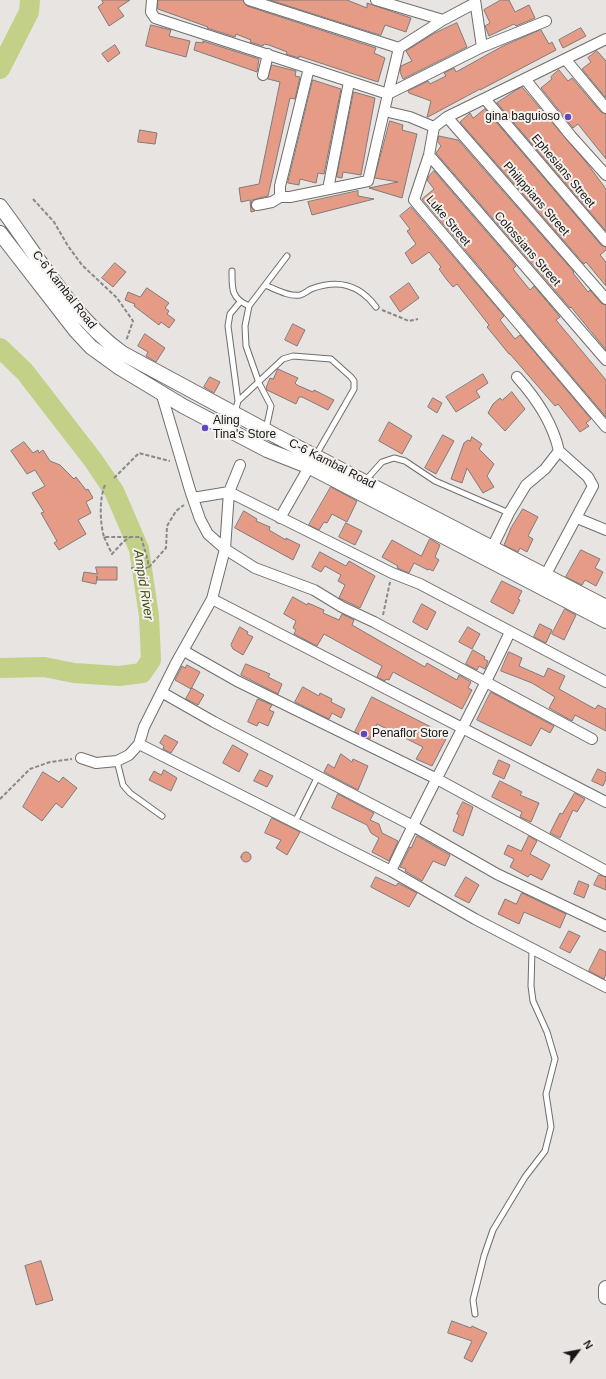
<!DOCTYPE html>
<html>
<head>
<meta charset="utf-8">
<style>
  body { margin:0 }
  #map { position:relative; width:606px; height:1379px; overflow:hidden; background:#e7e4e2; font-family:Helvetica,sans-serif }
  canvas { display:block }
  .north { position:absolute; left:558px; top:1331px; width:40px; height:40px; -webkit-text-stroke:3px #f5f2ef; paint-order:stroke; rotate:58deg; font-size:11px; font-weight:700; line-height:16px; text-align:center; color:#171615 }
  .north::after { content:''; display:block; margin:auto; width:14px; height:18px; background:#171615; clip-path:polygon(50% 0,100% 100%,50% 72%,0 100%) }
</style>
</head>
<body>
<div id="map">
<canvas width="606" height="1379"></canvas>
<div class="north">N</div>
</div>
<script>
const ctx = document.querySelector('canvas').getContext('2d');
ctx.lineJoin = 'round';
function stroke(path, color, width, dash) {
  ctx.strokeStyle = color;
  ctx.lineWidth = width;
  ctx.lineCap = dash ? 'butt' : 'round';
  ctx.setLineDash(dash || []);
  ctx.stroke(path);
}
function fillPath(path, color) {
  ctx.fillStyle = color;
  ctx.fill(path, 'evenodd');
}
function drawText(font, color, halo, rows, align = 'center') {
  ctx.font = font + ' Helvetica,sans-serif';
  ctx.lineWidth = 4;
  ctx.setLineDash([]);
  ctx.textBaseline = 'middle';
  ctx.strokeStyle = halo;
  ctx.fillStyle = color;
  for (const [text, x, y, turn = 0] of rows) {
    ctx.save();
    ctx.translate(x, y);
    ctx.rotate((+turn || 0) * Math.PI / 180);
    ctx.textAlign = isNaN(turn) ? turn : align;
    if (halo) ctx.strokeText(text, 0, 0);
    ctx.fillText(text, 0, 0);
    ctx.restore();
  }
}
stroke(new Path2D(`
  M0 69 29 12 30 0
  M0 348 25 372 93 460 114 491 139 549 149 616 151 660 142 673 119 676 74 673 44 667 0 668`), '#c2d088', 20);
const building = new Path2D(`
  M102 0H130L118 8 124 16 109 26 98 7 103 3Z
  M158 0H243L247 6 376 48 374 53 385 58 378 82 299 56V58L286 54 287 52 269 45 264 44 263 46 250 42 251 40 236 34 235 37 207 28 208 27 158 9Z
  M270 0H347L367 8V3L411 18 406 32 385 25 381 35Z
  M501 0H509L515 12 529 5 535 18 516 26 514 24 489 36 485 26 490 23 484 10Z
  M457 23 467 47 403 79 400 72 401 66 412 61 406 51 433 34Z
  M151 25 171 30 169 36 190 41 186 57 146 46Z
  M581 28 586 36 563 48 559 40Z
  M541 30 549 44 552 42 556 50 480 90V89L428 117H427L431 101 409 93 408 91 428 81 430 84 446 76 444 73 454 68 456 72 503 46Z
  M203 41 259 59 257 72 194 50 196 42 203 43Z
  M115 45 120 53 108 62 102 54Z
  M597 51 606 61V98L582 69 591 62 588 58Z
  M272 65 296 71 295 76 300 77 295 99 290 98 268 196 252 200 251 207 255 211 251 212 250 200 241 202 239 188 259 184 280 82 268 79Z
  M559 70 568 81 572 78 601 112 606 114V159L578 124 573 128 541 88 552 79 551 77Z
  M313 80 341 89 324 174 318 173 316 183 300 179 299 185 288 183Z
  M522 87 586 162 606 189V231L497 103Z
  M354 92 375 98 361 175 343 172 342 178 337 177Z
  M485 109 601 245 606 247V250L600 255 606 262V286L586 262 584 264 460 122 470 113 473 118Z
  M390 121 403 125 402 130 417 134 402 198 369 188 398 182 375 178Z
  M140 130 157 133 155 144 138 142Z
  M439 136 458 140 574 272 573 273 588 292 590 290 601 303 606 305V350L571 307 570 308 436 153 441 146 438 142Z
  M434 171 516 266 513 269 530 290 534 286 560 317 556 320 606 380V417L422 199 434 189 427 180 429 176Z
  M358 191V196L374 199 312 215 308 202Z
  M411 207 504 316 500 320 515 339 520 335 591 419 586 423 589 426 580 432 558 404 555 406 510 354H509L487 327 489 325 457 284 453 287 447 280 439 269 441 267 429 252 412 264 405 253 416 244 407 231 410 229 400 216Z
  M115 263 126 272 113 287 102 278Z
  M409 283 419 298 400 312 390 297Z
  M147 288 169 303 165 308 169 311 167 314 175 320 169 328 161 322 159 325 134 306 135 304 125 300 128 292 140 297Z
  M293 324 305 330 297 346 285 340Z
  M145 334 165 348 156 362 146 356 148 352 138 346Z
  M278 369 298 378 295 383 297 385 313 392 314 390 334 400 328 410 302 397H299L296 404 267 390 266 388 270 378 273 379Z
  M483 374 488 383 476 391 480 397 456 412 446 397Z
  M210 377 220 382 214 393 204 387Z
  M512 392 525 409 505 431 488 413 493 404 500 398 502 400Z
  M433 398 442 403 437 413 428 407Z
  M389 422 412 436 402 454 379 441Z
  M443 435 454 441 436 474 425 468Z
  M472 437 482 444 479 449 494 464 487 476 494 487 483 493 467 468 462 483 451 479 464 443 468 440 470 441Z
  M24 442 33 453 38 450 39 453 43 450 50 461 60 465 74 479 76 477 86 490 88 489 93 498 86 502 91 513 78 520 86 534 59 550 54 543 57 541 41 513 44 512 32 493 45 486 35 470 27 474 11 451Z
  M331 487 357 501 347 522 332 514 327 523 324 522 319 530 309 525Z
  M523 509 538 517 528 536 533 539 527 552 520 548 518 552 504 545 511 528Z
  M244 511 257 519 256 521 270 527 269 530 286 540V538L300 545 293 560 235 528Z
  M346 523 362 531 355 545 339 537Z
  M430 539 440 545 435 557 439 560 433 571 429 569 428 570 414 563 409 573 397 568 398 566 382 557 392 540 421 556Z
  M581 550 600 559 595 568 603 572 596 586 585 580 582 585 566 577Z
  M320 552 346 566 349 561 375 576 360 608 339 598 345 585 338 581 341 575 325 566 321 572 312 567Z
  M96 567H117V580H97V576L96 584 82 581 84 572 97 574Z
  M502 581 522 591 518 599 520 600 513 614 491 602Z
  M293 597 307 605 308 603 324 610 323 613 339 620 342 614 354 620 352 625 425 667 427 663 457 680 459 675 471 682 468 688 472 690 462 709 393 672 389 680 386 679 385 681 377 677 382 666 324 634 317 646 294 634 296 630 293 628 296 621 284 614Z
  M422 604 436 612 427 630 413 622Z
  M565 609 576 615 564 640 552 634Z
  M540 624 552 630 546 643 534 637Z
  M240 627 248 632 247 634 253 637 243 655 233 649 231 645Z
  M468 627 480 634 472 649 459 642Z
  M473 650 485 657 484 659 488 661 485 669 479 666 477 670 466 664Z
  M509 652 522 658 519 666 544 677 548 668 565 676 559 689 595 709 598 705 606 709V731L575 715 572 721 549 708 555 697 532 683 501 671Z
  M246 664 270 674 268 677 282 684 278 694 241 675Z
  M187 665 200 672 191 689 175 680 182 666 185 668Z
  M303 687 319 696 320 693 332 699 331 702 345 709 341 718 332 713 329 719 295 702Z
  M192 688 204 695 198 705 186 699Z
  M491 692 554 726 550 733 541 728 531 746 477 720Z
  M372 697 431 727 430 730 446 739 432 766 416 759 423 747 377 724 370 739 355 732Z
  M258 699 272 705 269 710 274 712 268 726 259 722 257 726 248 722Z
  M165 735 178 742 171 753 163 749 164 746 160 743Z
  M233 745 248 754 239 772 223 763Z
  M341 754 352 762 353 759 368 766 358 790 324 772 328 764 334 768Z
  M499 760 510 765 504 779 493 774Z
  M598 769 606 773V779L603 786 592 781Z
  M164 770 177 778 171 791 149 780 154 771 161 775Z
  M260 770 273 776 267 787 254 781Z
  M43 772 59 782 63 777 77 788 62 808 56 803 42 821 23 807Z
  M500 781 522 792 520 795 539 803 531 822 520 817 522 812 492 797Z
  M575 793 585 799 577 812 573 810 560 838 550 833 560 813 562 814Z
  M338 794 374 813 370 820 379 824 382 833 398 841 389 861 372 852 379 838 371 833 367 825 332 808Z
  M463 802 473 807 463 836 453 831 459 815 457 814Z
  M272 818 300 832 287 855 276 848 281 840 265 833Z
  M417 836 450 855 445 866 433 861 422 881 405 871 406 869 400 867 410 847 411 848Z
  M529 836 537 841 530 854 550 865 542 880 530 874 528 877 510 867 514 859 504 854 508 845 521 851Z
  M241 857a5 5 0 1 1 10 0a5 5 0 1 1-10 0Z
  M599 875 606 877V890L594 885Z
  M376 877 396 886 398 883 417 893 409 907 371 887Z
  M466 877 479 885 469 903 455 896Z
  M579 881 589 885 584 898 574 894Z
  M522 893 566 914 560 928 524 912 519 924 498 914 505 899 516 904Z
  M569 931 580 936 570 953 560 948Z
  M600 949 606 952V974L604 979 589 971Z
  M41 1261 53 1300 36 1305 25 1266Z
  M452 1321 471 1328 472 1326 487 1333 472 1362 464 1358 472 1341 448 1333Z`);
fillPath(building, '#e69b86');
stroke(building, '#7f7b7a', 1);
const lane = new Path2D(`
  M232 271C232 289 231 298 249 306
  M265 285C275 289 289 297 300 295 304 294 307 291 311 289 338 279 359 284 376 307
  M238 401 283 359 293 356 331 359 351 377 354 381V389L316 455
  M235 412 238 401 228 326 230 314 240 302
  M266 429 271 406 259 383 246 346 245 326 249 306 287 256
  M365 481 382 462 394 458 405 461 435 481 509 513
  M117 761 123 785 130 793 162 816
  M295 822 318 776
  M475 1314 473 1300 484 1256 493 1230 525 1177 545 1151 551 1127 546 1094 555 1059 547 1032 533 1001 531 986 532 950`);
const street = new Path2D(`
  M152 0 151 12 155 18 388 94 399 48 443 20 475 3
  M249 0 399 48
  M376 0 443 20
  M475 0 482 47
  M606 39 447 117 434 127 429 155 414 200 606 427
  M566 60 606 108
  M309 68 280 186V197H290L368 181 388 94 482 47 546 21
  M263 75 268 54
  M525 79 571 136 606 175
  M485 99 606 241
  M384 111 410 117 434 127
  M447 117 606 299
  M429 155 606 360
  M328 189 349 82
  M257 205 272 202 280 197
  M161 392 190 490 200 519 208 534 225 549 255 568 314 590 342 607 374 622 592 739
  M193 498 229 492 240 465
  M280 518 312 462
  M577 518 606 530
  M489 554 509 513 526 485 545 469 559 451C553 424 536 398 517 377
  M545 576 593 486 588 477 559 451
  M212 599 606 802
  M184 651 237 681 437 779 606 871
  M163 693 214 722 413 826 497 874 606 926
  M139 744 391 871 475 919 606 987
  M81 758 96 763 117 761 129 755 139 744 144 727 176 663 212 599 225 549 229 492 392 573 420 584 606 682
  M391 871C429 790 472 713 510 632`);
const secondary = new Path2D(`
  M0 206C37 255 72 317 122 353L276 436 606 607
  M0 233 76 331 91 347 120 368 183 406 267 450 310 467 606 621
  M606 1288V1297`);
stroke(lane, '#706d6b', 7);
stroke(street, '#706d6b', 12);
stroke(secondary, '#706d6b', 16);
stroke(new Path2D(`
  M33 199 54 222 68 246 82 265 117 298 133 321 126 341
  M382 310 409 321 418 319
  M114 478 139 453 170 461
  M105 485C99 499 100 523 104 537H141L148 561V568
  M104 537 112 554 123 542 130 537
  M131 568H148L166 548 167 526 176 511 184 505
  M383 615 390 582
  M0 799 30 769 50 762 72 759`), '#8b8987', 2, [4, 2]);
stroke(lane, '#fff', 5);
stroke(street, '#fff', 10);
stroke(secondary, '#fff', 14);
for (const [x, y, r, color] of [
  [568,117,4,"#6146bf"],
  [205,428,4,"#6146bf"],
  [364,734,4,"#6146bf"]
]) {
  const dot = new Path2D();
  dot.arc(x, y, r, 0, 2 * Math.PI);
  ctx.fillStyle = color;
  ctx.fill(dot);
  stroke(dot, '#f5f2ef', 1.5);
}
drawText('12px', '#171615', '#f5f2ef', [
  ["gina baguioso",560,117,"right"],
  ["Aling",213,421],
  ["Tina's Store",213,435],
  ["Penaflor Store",372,734]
], 'left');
drawText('12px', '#171615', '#f5f2ef', [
  ["Ephesians Street",563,171,50],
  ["Philippians Street",536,199,49],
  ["Luke Street",448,221,50],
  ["Colossians Street",527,249,49],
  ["C-6 Kambal Road",64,290,52],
  ["C-6 Kambal Road",332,464,27]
]);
drawText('italic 13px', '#434b17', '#f5f2ef', [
  ["Ampid River",143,585,81]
]);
</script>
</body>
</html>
